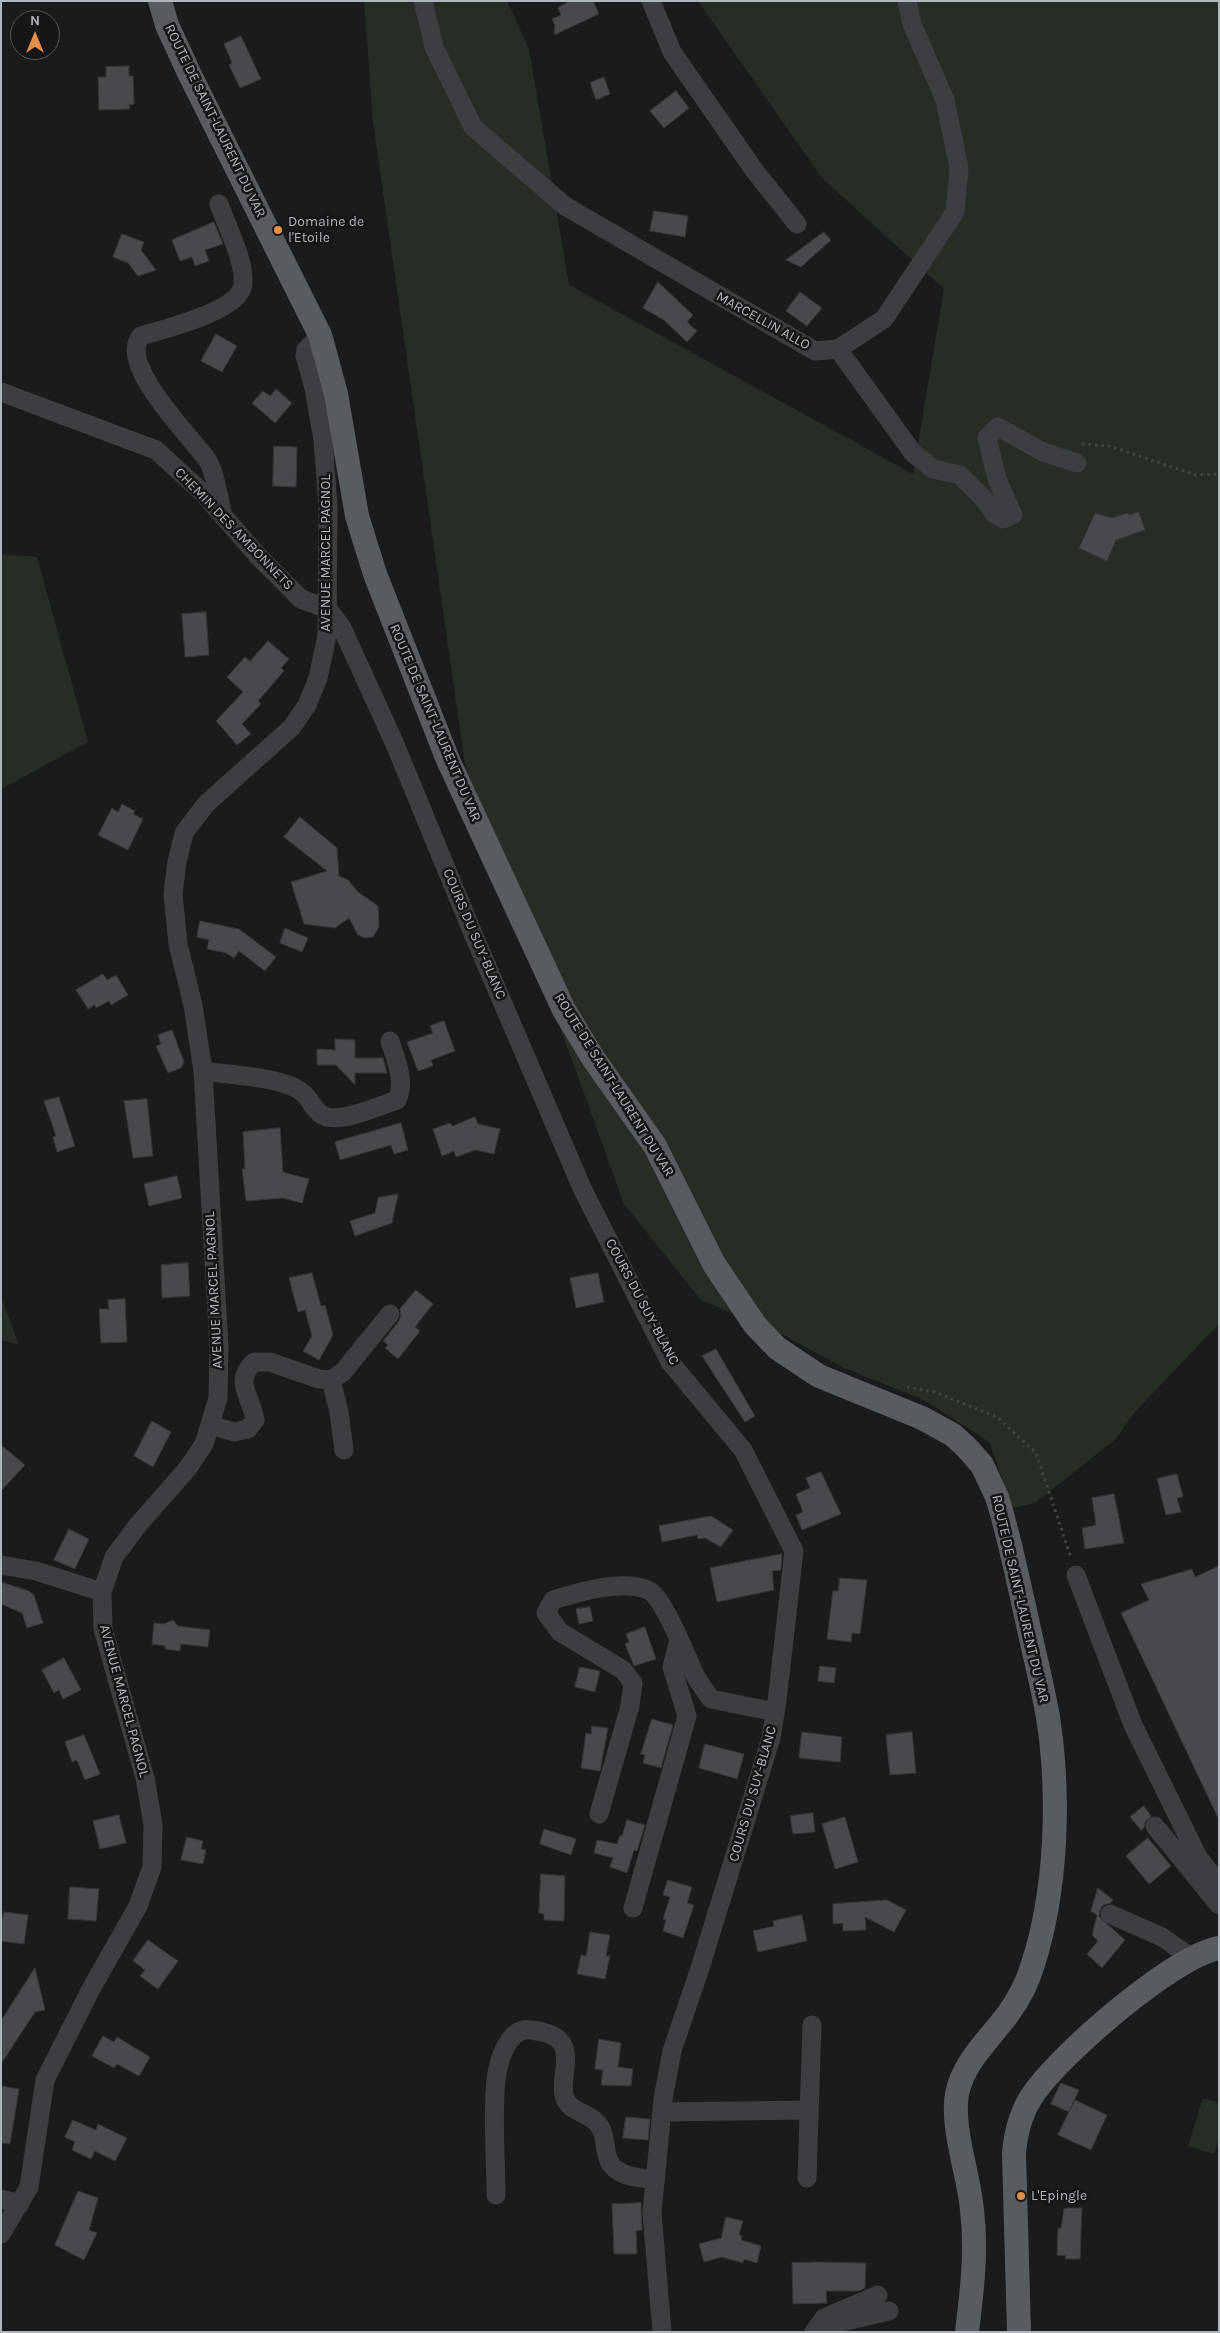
<!DOCTYPE html>
<html>
<head>
<meta charset="utf-8">
<style>
  body { margin:0 }
  #map { position:relative; width:1220px; height:2333px; overflow:hidden; background:#1b1b1d; font-family:Karla,sans-serif }
  canvas { display:block }
  .frame { position:absolute; inset:0; border:2px solid #aeb5bb; pointer-events:none }
  .north { position:absolute; left:10px; top:10px; width:50px; height:50px; box-sizing:border-box; background:#161618; border:1px solid #535659; border-radius:50%; rotate:0deg; font-size:14px; font-weight:700; line-height:20px; text-align:center; color:#aeb5bb }
  .north::after { content:''; display:block; margin:auto; width:18px; height:22px; background:#e48e4b; clip-path:polygon(50% 0,100% 100%,50% 72%,0 100%) }
</style>
</head>
<body>
<div id="map">
<canvas width="1220" height="2333"></canvas>
<div class="frame"></div>
<div class="north">N</div>
</div>
<script>
const ctx = document.querySelector('canvas').getContext('2d');
ctx.lineJoin = 'round';
function fillPath(path, color) {
  ctx.fillStyle = color;
  ctx.fill(path, 'evenodd');
}
function stroke(path, color, width, dash) {
  ctx.strokeStyle = color;
  ctx.lineWidth = width;
  ctx.lineCap = dash ? 'butt' : 'round';
  ctx.setLineDash(dash || []);
  ctx.stroke(path);
}
function drawText(font, color, halo, rows, align = 'center') {
  ctx.font = font + ' Karla,sans-serif';
  ctx.lineWidth = 5;
  ctx.setLineDash([]);
  ctx.textBaseline = 'middle';
  ctx.strokeStyle = halo;
  ctx.fillStyle = color;
  for (const [text, x, y, turn = 0] of rows) {
    ctx.save();
    ctx.translate(x, y);
    ctx.rotate((+turn || 0) * Math.PI / 180);
    ctx.textAlign = isNaN(turn) ? turn : align;
    if (halo) ctx.strokeText(text, 0, 0);
    ctx.fillText(text, 0, 0);
    ctx.restore();
  }
}
fillPath(new Path2D(`
  M364 1H507L529 49 569 285 913 474 944 289 822 178 698 1H1219V1324L1133 1414 1116 1439 1035 1503 1013 1508 989 1442 924 1400 844 1368 779 1333 701 1300 624 1204 465 765 373 122Z
  M1 554 37 557 88 742 1 789Z
  M1 1296 19 1345 1 1340Z
  M1203 2098 1219 2103V2138L1214 2154 1188 2146Z`), '#252d25');
const building = new Path2D(`
  M570 1H593L599 14 554 35 555 25 552 19 561 15 558 8Z
  M241 36 261 79 240 88 229 65 232 63 224 44Z
  M129 66V76H133L134 104 129 105 130 109 99 110 98 77H106V67Z
  M604 77 610 94 596 100 590 83Z
  M676 91 689 108 664 128 650 111Z
  M654 211 688 216 685 237 650 231Z
  M214 222 223 244 205 250 209 261 195 266 192 257 180 261 172 240Z
  M824 232 831 240 801 267 786 260Z
  M122 234 144 242 141 250 156 270 138 276 128 263 113 257Z
  M658 282 693 315 687 322 697 331 687 342 664 320 643 308Z
  M800 292 822 308 807 326 786 311Z
  M216 334 237 346 222 372 201 361Z
  M276 389 292 403 275 423 252 403 263 391 270 396Z
  M274 446 297 447 296 487 273 486Z
  M1139 512 1145 530 1116 540 1107 561 1079 548 1095 513 1112 518 1128 513 1129 515Z
  M206 612 209 655 185 657 182 614Z
  M268 641 289 659 281 668 284 671 258 701 261 704 242 724 251 734 237 745 216 721 243 692 227 677 245 657 250 661Z
  M122 804 135 811 133 814 143 819 128 850 98 835 112 808 118 812Z
  M300 817 337 848 339 876 348 880 358 892 378 906 379 927 373 937 365 938 358 935 349 918 335 928 304 924 291 882 327 871 284 837Z
  M200 921 239 929 276 957 265 971 239 951 234 958 226 953 207 949 209 940 197 937Z
  M285 928 308 938 302 952 280 943Z
  M103 974 107 980 116 975 128 995 111 1005 109 1001 96 1008 95 1005 88 1009 76 990Z
  M444 1021 455 1051 431 1060 433 1066 418 1071 407 1042 433 1033 430 1026Z
  M172 1030 184 1062 181 1068 168 1073 156 1046 161 1044 158 1035Z
  M335 1039 355 1040V1058H383L387 1073H355V1085L336 1065H317V1049L335 1050Z
  M59 1097 75 1146 57 1152 53 1137 56 1136 44 1101Z
  M147 1099 153 1156 133 1158 124 1101Z
  M475 1117 478 1124 500 1129 494 1154 475 1150 456 1157 454 1151 442 1156 433 1129 450 1123 452 1126Z
  M401 1123 408 1150 394 1154 391 1145 340 1160 335 1142Z
  M280 1128 283 1172 309 1179 302 1203 283 1198 246 1201 242 1169H245L243 1132Z
  M177 1176 182 1198 149 1206 144 1184Z
  M398 1194 392 1223 355 1236 350 1221 375 1213 378 1198Z
  M188 1263 190 1296 162 1298 161 1265Z
  M312 1273 321 1306 325 1305 333 1335 319 1360 303 1351 312 1336 305 1310 298 1312 289 1278Z
  M598 1273 604 1302 576 1308 570 1278Z
  M416 1290 433 1304 415 1327 420 1331 398 1359 385 1348 388 1345 383 1341 399 1321 401 1315 400 1309Z
  M125 1299 127 1342 101 1343 99 1309H109L108 1300Z
  M716 1349 755 1416 745 1422 702 1356Z
  M152 1421 171 1432 153 1467 134 1456Z
  M1 1445 25 1465 1 1491Z
  M821 1472 841 1514 802 1530 796 1515 803 1512 796 1494 810 1488 806 1478Z
  M1177 1474 1183 1497 1177 1498 1181 1512 1166 1515 1157 1479Z
  M1114 1494 1124 1543 1085 1549 1082 1528 1096 1525 1092 1498Z
  M711 1516 733 1530 721 1547 705 1538 698 1539 697 1535 662 1542 659 1526Z
  M69 1529 89 1539 75 1569 54 1560Z
  M782 1554 781 1570 772 1571 774 1590 717 1602 710 1568Z
  M1219 1566V1820L1121 1613 1149 1600 1141 1584 1192 1569 1195 1577Z
  M840 1578 867 1580 860 1634 852 1633 851 1642 827 1639 833 1591H838Z
  M1 1582 29 1591 34 1595 43 1623 27 1628 22 1613 1 1604Z
  M590 1607 593 1621 579 1624 576 1609Z
  M173 1620 178 1626 210 1630 208 1647 181 1644 180 1651 165 1649V1646L152 1644 154 1623 164 1624Z
  M645 1627 656 1659 634 1666 625 1644 629 1642 626 1634Z
  M64 1658 81 1690 63 1699 59 1690 54 1693 42 1670Z
  M820 1666 836 1668 834 1683 818 1681Z
  M580 1667 600 1671 595 1692 575 1687Z
  M652 1719 673 1725 661 1768 643 1763 645 1755 641 1754Z
  M592 1726 608 1728 600 1771 581 1768 586 1733 591 1734Z
  M802 1732 842 1737 840 1762 799 1758Z
  M912 1732 916 1773 890 1775 886 1735Z
  M84 1735 100 1774 85 1780 77 1760 72 1762 65 1742Z
  M705 1744 744 1754 737 1779 699 1768Z
  M1144 1806 1151 1816 1145 1822 1144 1828 1141 1830 1130 1817Z
  M813 1813 815 1832 793 1834 790 1816Z
  M119 1815 126 1843 100 1849 93 1821Z
  M845 1817 858 1862 835 1869 822 1824Z
  M627 1820 645 1825 637 1851 634 1850 627 1873 610 1867 613 1858 594 1853 597 1840 617 1844 620 1835 622 1836Z
  M544 1829 576 1839 571 1855 540 1844Z
  M187 1837 203 1841 201 1849 206 1850 203 1864 181 1860Z
  M1148 1838 1171 1866 1149 1884 1126 1856Z
  M541 1874 565 1876 564 1921 544 1920V1914L539 1913Z
  M668 1880 692 1887 687 1903 694 1905 683 1938 663 1931 666 1920 663 1919 670 1897 663 1895Z
  M70 1887 99 1889 96 1921 68 1919Z
  M1098 1888 1113 1900 1111 1903 1103 1905 1100 1910 1099 1917 1097 1915 1125 1940 1102 1968 1087 1954 1098 1941 1092 1935 1097 1915 1091 1911Z
  M887 1900 906 1910 894 1932 865 1917 866 1930 843 1931V1923L833 1924V1904Z
  M4 1912 28 1915 24 1944 1 1941V1922Z
  M802 1915 807 1941 758 1952 753 1931 774 1926 773 1921Z
  M590 1932 610 1935 606 1956H610L605 1979 577 1974 581 1955 586 1956Z
  M148 1940 178 1961 158 1989 140 1976 145 1970 133 1961Z
  M35 1968 45 2010 35 2012 1 2064V2021Z
  M103 2036 114 2042 117 2037 150 2057 139 2076 117 2064 114 2068 92 2056Z
  M599 2039 621 2043 618 2067 633 2069 631 2086 601 2085 603 2070 595 2069Z
  M1061 2083 1079 2090 1069 2112 1051 2104Z
  M1 2086 19 2089 10 2144 1 2143Z
  M1075 2100 1107 2115 1091 2150 1058 2135Z
  M626 2117 650 2119 648 2140 623 2138Z
  M73 2120 96 2130 98 2124 127 2138 115 2161 95 2151 91 2159 72 2150 75 2142 65 2137Z
  M78 2191 98 2198 89 2230 97 2233 84 2260 55 2245Z
  M641 2203 642 2230 636 2231 637 2254H614L612 2204Z
  M1068 2208H1082L1080 2259H1065L1066 2256 1057 2255 1058 2228H1061L1064 2209Z
  M726 2217 743 2221 739 2235 742 2236 741 2240 761 2246 757 2263 744 2259 743 2263 722 2257 704 2262 699 2244 721 2238Z
  M817 2262 866 2263 865 2288 859 2291H826L827 2303 793 2304 792 2263Z`);
fillPath(building, '#48494d');
stroke(building, '#353639', 1);
stroke(new Path2D(`
  M1082 444 1109 446 1196 475 1219 474
  M907 1387 935 1392 997 1417 1036 1453 1071 1558`), '#424548', 3, [2.5, 4]);
stroke(new Path2D(`
  M423 1 434 47 473 127 565 206 815 351 838 349 884 319 955 212 959 168 945 100 912 24 907 1
  M651 1 672 52 754 170 797 224
  M219 204C227 227 245 261 243 284 241 311 164 329 141 336 117 365 191 436 208 461 215 472 219 498 222 512
  M838 349 913 453 933 469 960 475 984 499 994 513 1003 519 1013 515 997 479 987 438 998 427 1043 452 1077 463
  M1 392 156 450 203 493 259 557 301 599 328 609 342 628 394 742 474 936 582 1188 670 1362 743 1450 794 1551 777 1701 771 1738 701 1965 672 2051 663 2099 652 2213 662 2332
  M203 1071C232 1075 264 1076 291 1086 311 1094 310 1107 322 1115 338 1125 380 1106 397 1100 406 1081 396 1061 390 1041
  M331 1380 339 1412 344 1450
  M211 1425 234 1432 248 1429 255 1420C251 1395 233 1382 254 1362H270L319 1379 331 1380 343 1372 390 1314
  M1 1565 36 1571 102 1592
  M1076 1575 1133 1725 1198 1857 1219 1884
  M599 1814 630 1706 633 1683 623 1670 560 1632 546 1613 553 1600C579 1592 622 1579 648 1590 664 1597 687 1659 696 1677 700 1684 706 1692 711 1699L775 1712
  M1155 1826 1219 1905
  M633 1908 687 1716 672 1667 679 1640
  M1110 1914 1162 1937 1192 1958
  M662 2112 808 2110
  M807 2178 812 2025
  M496 2195C496 2159 492 2115 496 2080 498 2062 508 2026 531 2030 540 2031 552 2033 559 2040 573 2054 560 2078 564 2095 567 2111 584 2111 595 2121 613 2136 596 2163 624 2174 633 2178 645 2178 654 2180
  M1 2199 20 2204
  M1 2234 29 2187 45 2080 91 1989 138 1906 152 1867 153 1824 145 1778 103 1629 102 1592 114 1557 138 1525 188 1468 204 1444 218 1398 219 1347 203 1071 193 1005 178 944 173 894 177 862 184 833 206 804 292 727 307 705 318 678 327 636 328 506 323 440 314 388 305 356 306 350 320 335
  M825 2326 889 2311
  M814 2332 824 2318 878 2295`), '#3c3e42', 19);
stroke(new Path2D(`
  M160 1 167 25 190 75 320 335 336 394 357 516 375 574 448 760 564 1010 593 1058 655 1146 714 1264 755 1325 777 1348 819 1376 922 1418 953 1435 968 1449 982 1465 997 1497C1009 1535 1017 1576 1026 1615 1033 1649 1042 1683 1048 1717 1060 1794 1057 1889 1033 1964 1028 1981 1019 1999 1008 2014 989 2040 963 2062 957 2094 951 2128 969 2175 972 2210 977 2251 972 2291 967 2332
  M1019 2332 1014 2153C1016 2131 1021 2111 1034 2093 1062 2053 1172 1957 1219 1948`), '#585c60', 24);
for (const [x, y, r, color] of [
  [278,230,5,"#e48e4b"],
  [1021,2196,5,"#e48e4b"]
]) {
  const dot = new Path2D();
  dot.arc(x, y, r, 0, 2 * Math.PI);
  ctx.fillStyle = color;
  ctx.fill(dot);
  stroke(dot, '#161618', 2);
}
drawText('14px', '#aeb5bb', '#161618', [
  ["ROUTE DE SAINT-LAURENT DU VAR",215,121,64],
  ["MARCELLIN ALLO",763,321,29],
  ["CHEMIN DES AMBONNETS",234,529,46],
  ["AVENUE MARCEL PAGNOL",326,553,-90],
  ["ROUTE DE SAINT-LAURENT DU VAR",435,723,67],
  ["COURS DU SUY-BLANC",474,934,67],
  ["ROUTE DE SAINT-LAURENT DU VAR",614,1085,58],
  ["AVENUE MARCEL PAGNOL",214,1290,-93],
  ["COURS DU SUY-BLANC",642,1302,62],
  ["ROUTE DE SAINT-LAURENT DU VAR",1020,1599,77],
  ["AVENUE MARCEL PAGNOL",124,1701,75],
  ["COURS DU SUY-BLANC",753,1794,-74]
]);
drawText('14px', '#aeb5bb', '#161618', [
  ["Domaine de",288,222],
  ["l'Etoile",288,238],
  ["L'Epingle",1031,2196]
], 'left');
</script>
</body>
</html>
